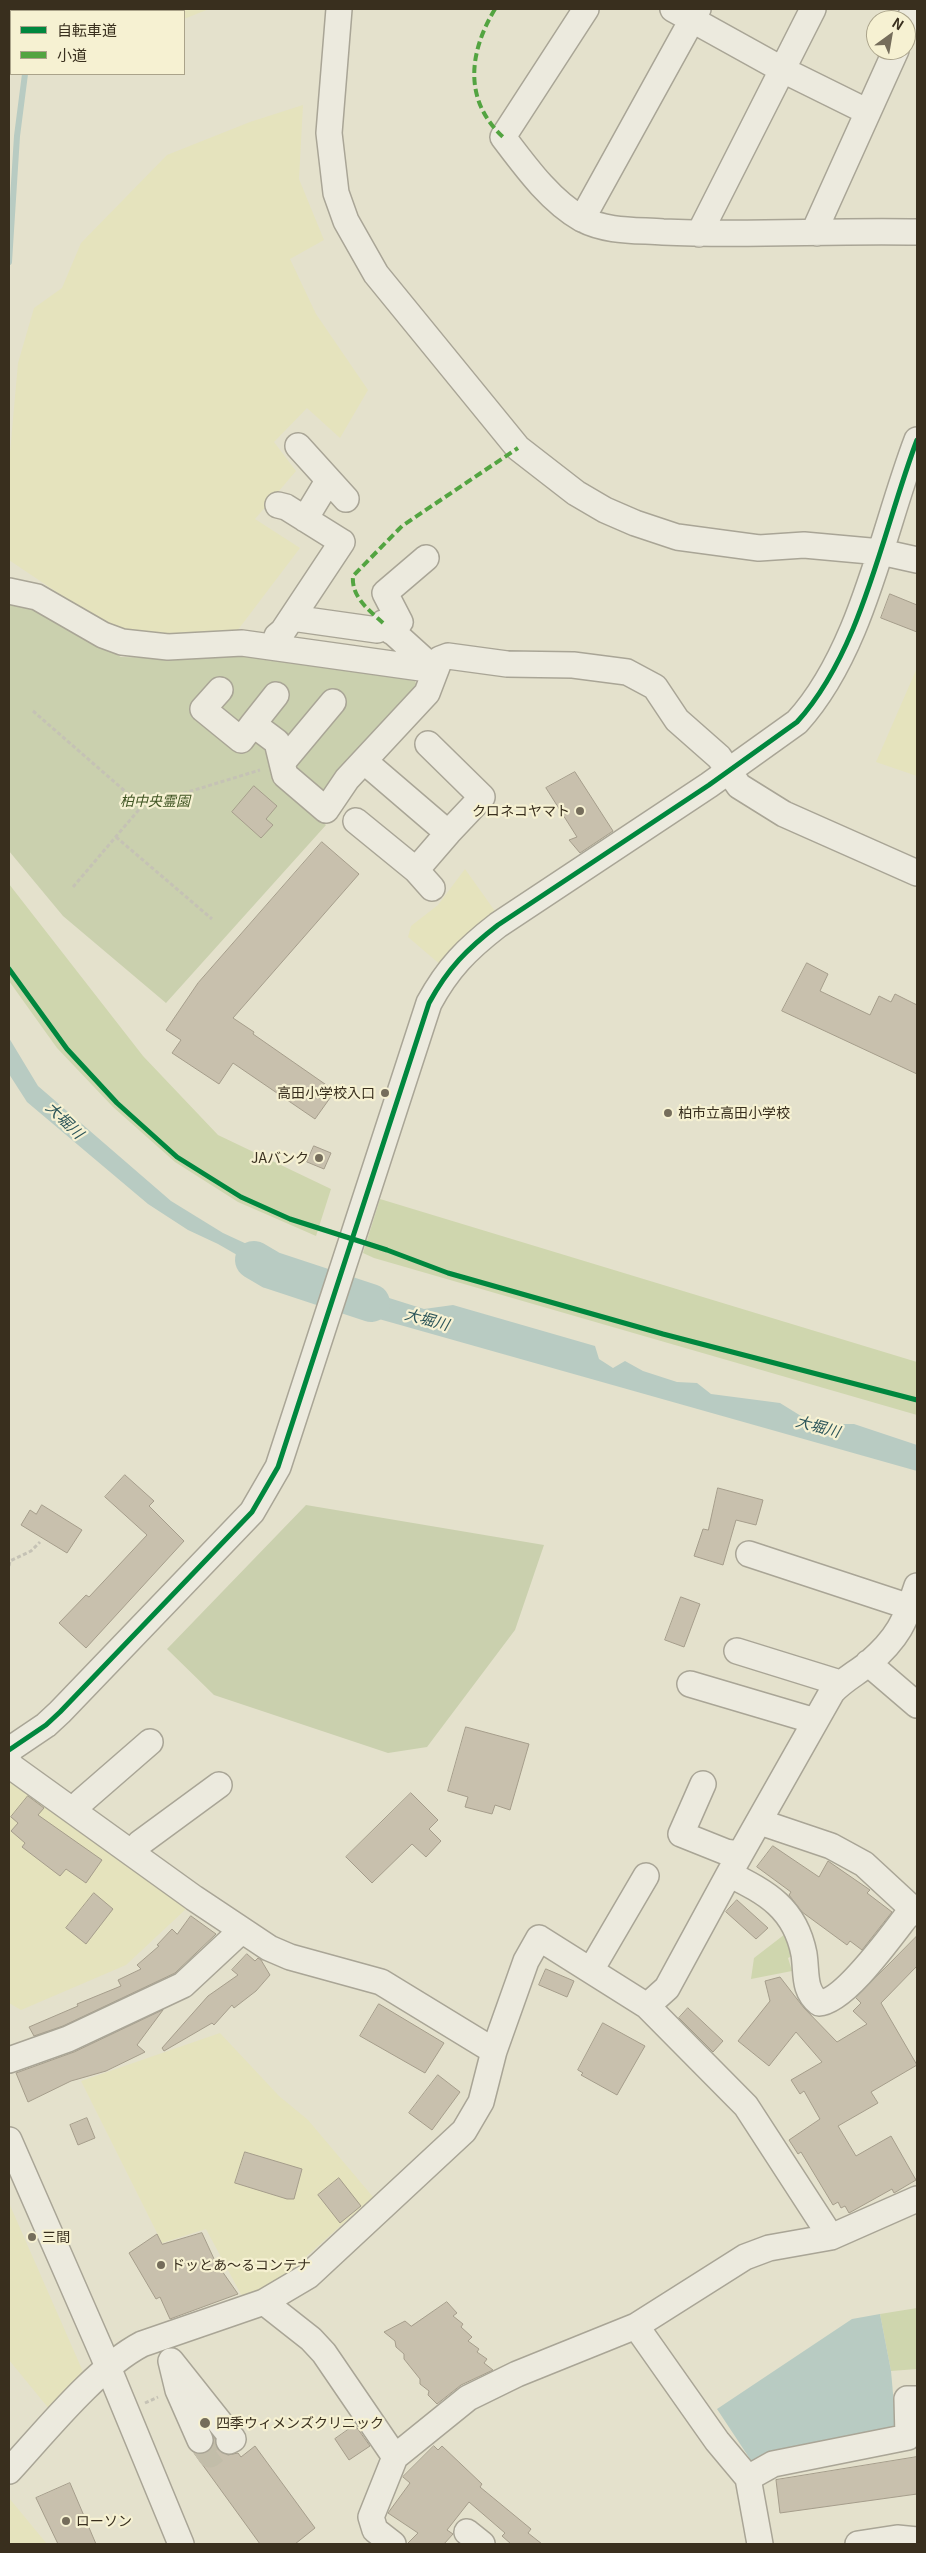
<!DOCTYPE html>
<html>
<head>
<meta charset="utf-8">
<style>
  body { margin:0 }
  #map { position:relative; width:926px; height:2553px; overflow:hidden; background:#e4e1cc; font-family:Georgia,"Noto Sans JP",serif }
  canvas { display:block }
  .frame { position:absolute; inset:0; border:10px solid #392f1e; pointer-events:none }
  .legend { position:absolute; left:10px; top:10px; width:175px; height:65px; box-sizing:border-box; background:#f6f1d2; border:1px solid #aaa38a; margin:0; padding:6px 9px; list-style:none; font-size:15px; color:#392f1e }
  .legend li { display:flex; align-items:center; gap:10px; height:25px }
  .legend b { width:25px; border:1px solid #aaa38a }
  .north { position:absolute; left:866px; top:10px; width:50px; height:50px; box-sizing:border-box; background:#f6f1d2; border:1px solid #aaa38a; border-radius:50%; rotate:32deg; font-size:14px; font-weight:700; line-height:20px; text-align:center; color:#392f1e }
  .north::after { content:''; display:block; margin:auto; width:18px; height:22px; background:#756d5b; clip-path:polygon(50% 0,100% 100%,50% 72%,0 100%) }
</style>
</head>
<body>
<div id="map">
<canvas width="926" height="2553"></canvas>
<div class="frame"></div>
<ul class="legend">
<li><b style="height:6px;background:#00873e"></b>自転車道</li>
<li><b style="height:6px;background:#53a441"></b>小道</li>
</ul>
<div class="north">N</div>
</div>
<script>
const ctx = document.querySelector('canvas').getContext('2d');
ctx.lineJoin = 'round';
function fillPath(path, color) {
  ctx.fillStyle = color;
  ctx.fill(path, 'evenodd');
}
function stroke(path, color, width, dash) {
  ctx.strokeStyle = color;
  ctx.lineWidth = width;
  ctx.lineCap = dash ? 'butt' : 'round';
  ctx.setLineDash(dash || []);
  ctx.stroke(path);
}
function drawText(font, color, halo, rows, align = 'center') {
  ctx.font = font + ' Georgia,"Noto Sans JP",serif';
  ctx.lineWidth = 4.5;
  ctx.setLineDash([]);
  ctx.textBaseline = 'middle';
  ctx.strokeStyle = halo;
  ctx.fillStyle = color;
  for (const [text, x, y, turn = 0] of rows) {
    ctx.save();
    ctx.translate(x, y);
    ctx.rotate((+turn || 0) * Math.PI / 180);
    ctx.textAlign = isNaN(turn) ? turn : align;
    if (halo) ctx.strokeText(text, 0, 0);
    ctx.fillText(text, 0, 0);
    ctx.restore();
  }
}
fillPath(new Path2D(`
  M9 9H36L35 11H11V62L9 67Z
  M60 9H209L184 19V11H58Z
  M303 105 299 179 324 240 290 259 316 314 368 390 340 438 307 408 274 442 296 471 255 519 300 548 231 639 160 636 107 626 9 560V464L18 363 34 308 62 288 81 243 167 155 250 122Z
  M917 668V776L876 762Z
  M465 869 497 914 442 966 408 937 411 926 438 905Z
  M9 1779 187 1908 126 1965 21 2010 9 2003Z
  M220 2033 279 2096 308 2120 373 2197 291 2270 244 2300 206 2229 162 2243 81 2081Z
  M9 2203 84 2374 50 2410 9 2360Z
  M9 2498 47 2544H9Z`), '#e5e3bd');
fillPath(new Path2D(`
  M9 884 143 1056 218 1135 331 1189 316 1236 238 1202 175 1162 113 1107 57 1048 9 981Z
  M380 1199 917 1362V1415L374 1258 363 1253Z
  M789 1931 796 1954 788 1958 792 1971 751 1979 754 1958Z
  M917 2308V2369L891 2371 880 2314Z`), '#cfd6ae');
fillPath(new Path2D(`
  M9 603 36 609 121 657 168 658 246 652 415 681 418 688 307 807 326 825 166 1003 63 916 9 851Z
  M306 1505 544 1545 515 1630 427 1747 388 1753 214 1695 167 1649Z`), '#cad0ae');
fillPath(new Path2D(`
  M9 1038 38 1086 171 1201 223 1233 305 1271 298 1290 218 1244 188 1230 148 1204 27 1102 9 1074Z
  M348 1285 424 1309 453 1305 595 1346 599 1359 613 1368 625 1361 643 1371 677 1382 697 1383 711 1394 780 1403 814 1424H854L917 1445V1471L340 1308Z
  M880 2314 891 2371 896 2427 752 2462 717 2409 852 2319Z`), '#b8cbc2');
fillPath(new Path2D(`
  M348 1282 355 1285 347 1312 339 1310Z`), '#e4e1cc');
stroke(new Path2D(`
  M47 11 48 9
  M9 262 17 136 25 74`), '#b8cbc2', 6);
stroke(new Path2D(`
  M254 1260 271 1270 371 1303`), '#b8cbc2', 38);
const building = new Path2D(`
  M890 594 917 605V632L881 618Z
  M575 772 613 831 580 853 569 840 577 837 546 788Z
  M254 786 277 806 266 819 273 825 261 838 232 812Z
  M322 842 359 874 233 1018 254 1032 253 1034 335 1091 315 1119 233 1063 219 1084 172 1053 181 1040 166 1030 198 983Z
  M807 963 828 974 820 991 870 1015 879 996 891 1002 895 994 917 1005V1074L782 1011Z
  M314 1146 331 1153 324 1169 307 1162Z
  M125 1475 154 1501 149 1506 184 1541 86 1648 59 1623 86 1595 89 1597 147 1535 105 1497Z
  M718 1488 763 1500 756 1525 736 1520 723 1565 694 1556 703 1529 708 1530Z
  M42 1505 82 1530 67 1553 21 1525 30 1510 36 1514Z
  M681 1597 700 1604 684 1647 665 1640Z
  M466 1727 529 1744 510 1810 495 1805 492 1814 465 1807 468 1797 448 1791Z
  M411 1793 438 1820 429 1829 441 1841 426 1857 412 1844 372 1883 346 1857Z
  M28 1796 44 1808 38 1815 102 1860 86 1883 66 1869 60 1876 22 1847 25 1843 11 1831 18 1823 11 1817Z
  M773 1846 819 1877 828 1861 870 1890 867 1893 892 1912 862 1950 850 1941 847 1945 802 1912 789 1895 791 1892 757 1867Z
  M94 1893 113 1909 86 1944 66 1928Z
  M737 1900 768 1928 756 1939 726 1912Z
  M191 1916 216 1934 175 1973 63 2026 34 2036 29 2027 78 2006 77 2004 121 1986 118 1980 141 1969 137 1965 159 1946 157 1945 172 1929 177 1934Z
  M917 1936V1966L881 2003 917 2065 871 2092 878 2103 838 2126 856 2156 891 2136 916 2180 894 2193 892 2189 849 2213 845 2206 841 2208 838 2202 833 2205 801 2152 798 2154 789 2140 820 2119 804 2091 800 2094 791 2080 822 2062 796 2032 769 2066 738 2041 770 2001 765 1981 780 1977 804 2008 837 2042 867 2024 853 2011 861 2003 856 1998Z
  M247 1954 255 1961 258 1958 261 1960 270 1975 256 1991 234 2008 232 2005 214 2025 212 2023 164 2051 162 2048 208 1996 238 1975 232 1970Z
  M546 1969 574 1981 567 1997 539 1985Z
  M379 2004 444 2043 425 2073 360 2036Z
  M688 2008 723 2041 713 2052 679 2018Z
  M163 2010 137 2045 145 2052 106 2071 71 2081 28 2102 16 2073 74 2052Z
  M603 2023 645 2046 617 2095 581 2075 583 2073 578 2070Z
  M438 2075 460 2092 432 2130 409 2113Z
  M87 2118 95 2138 78 2145 70 2125Z
  M245 2152 302 2169 294 2199H287L235 2183Z
  M339 2178 361 2206 340 2223 318 2195Z
  M202 2233 215 2261 238 2294 170 2319 160 2297 156 2299 129 2253 157 2234 162 2244Z
  M447 2302 457 2313 453 2316 463 2324 461 2327 472 2337 468 2341 479 2349 477 2352 487 2359 484 2363 493 2370 461 2385 437 2404 428 2395 429 2391 420 2384V2379L404 2359V2354L396 2347 395 2341 384 2332 405 2321 411 2326Z
  M355 2425 370 2446 349 2460 335 2439Z
  M214 2438 216 2448 228 2455 238 2453 241 2457 255 2446 315 2528 295 2544H260L194 2453H206L212 2448Z
  M434 2446 438 2450 442 2446 482 2484 480 2487 531 2529 528 2533 542 2544H511L502 2536 505 2533 469 2502 447 2530 453 2534 444 2544H407L418 2533 388 2513 410 2483 403 2477Z
  M917 2457V2494L780 2513 776 2480Z
  M70 2483 96 2544H58L36 2498Z`);
fillPath(building, '#c8c0ad');
stroke(building, '#a59d8b', 1);
stroke(new Path2D(`
  M200 2440 210 2455 229 2441`), '#c2bda9', 25, [25, 12]);
const minor = new Path2D(`
  M339 9 329 133 336 193 346 221 376 274 518 448 576 493 605 510 635 523 677 537 759 548 804 545 881 552 917 560
  M586 9 503 137C525 166 550 201 582 219 607 232 636 230 663 232 748 236 833 230 917 232
  M673 9 783 70 868 112
  M906 27 914 9
  M582 219 698 9
  M817 233V225L896 50
  M699 234 813 9
  M298 446 346 499
  M305 519 328 481
  M9 591 37 597 103 635 122 642 168 647 242 643 435 670
  M292 618 377 630 383 623 435 670
  M392 632 400 622 385 593 426 558
  M277 636 283 631 342 542 286 507 278 505
  M220 690 203 709 241 740 253 724 277 742 285 775 326 810 347 779 427 693 440 659 448 656 507 664 573 665 627 672 655 687 677 720 719 757 739 786 784 814 917 873
  M253 724 276 695
  M364 761 448 833 482 797 428 744
  M282 763 333 702
  M356 821 416 870 432 888
  M416 870 448 833
  M749 1554 910 1607
  M737 1651 840 1683
  M868 1663 917 1705
  M690 1684 815 1721
  M9 1750 46 1725 60 1712 252 1512 278 1467 429 1003C448 968 467 949 498 925L709 785 797 722C862 651 883 529 917 440
  M9 1762 12 1767 194 1898 269 1948 290 1957 381 1982 494 2051
  M703 1784 681 1834 726 1852 740 1854
  M75 1811 81 1802 150 1742
  M760 1822 831 1846 864 1864 917 1913
  M133 1852 140 1843 219 1785
  M729 1874C767 1893 795 1908 804 1954 807 1974 803 1990 819 2003 846 2002 895 1930 913 1908
  M591 1970 646 1876
  M647 2006 746 2106 831 2237
  M9 2060 68 2039 183 1985 241 1931
  M9 2140 103 2355 181 2544
  M264 2302 311 2339 324 2353 395 2457 468 2398 517 2374 636 2326 745 2257 769 2248 831 2237 917 2199
  M636 2326 717 2441 748 2478
  M200 2440 178 2390 171 2361 233 2439 229 2441
  M9 2471C45 2432 96 2368 142 2344L264 2302 308 2276 464 2131 481 2102 494 2051 526 1961 539 1938 647 2006 667 1988 729 1874 832 1692C843 1680 857 1673 869 1663 898 1638 905 1622 917 1586
  M467 2532 482 2544
  M393 2544 375 2530 371 2517 395 2457
  M760 2544 748 2478 773 2464 908 2437 907 2399H917
  M858 2544 897 2538 917 2540`);
stroke(minor, '#a9a596', 28);
stroke(new Path2D(`
  M33 711 142 806
  M116 837 212 919
  M73 887 142 806 260 770
  M9 1566 10 1561 31 1551 40 1542
  M145 2403 158 2397`), '#c5c2b5', 3, [4, 2.5]);
stroke(minor, '#eceade', 25);
stroke(new Path2D(`
  M495 9C469 52 463 100 503 137
  M383 623C369 610 351 597 353 576L402 526 518 448`), '#53a441', 4, [8, 4]);
stroke(new Path2D(`
  M9 969 67 1049 117 1103 177 1157 241 1197 290 1219 387 1250 448 1273 663 1334 917 1400
  M9 1750 46 1725 60 1712 252 1512 278 1467 429 1003C448 968 467 949 498 925L709 785 797 722C862 651 883 529 917 440`), '#00873e', 5);
for (const [x, y, r, color] of [
  [580,811,5,"#756d5b"],
  [385,1093,5,"#756d5b"],
  [668,1113,5,"#756d5b"],
  [319,1158,5,"#756d5b"],
  [32,2237,5,"#756d5b"],
  [161,2265,5,"#756d5b"],
  [205,2423,6,"#756d5b"],
  [66,2521,5,"#756d5b"]
]) {
  const dot = new Path2D();
  dot.arc(x, y, r, 0, 2 * Math.PI);
  ctx.fillStyle = color;
  ctx.fill(dot);
  stroke(dot, '#f6f1d2', 2);
}
drawText('italic 14px', '#415624', '#f6f1d2', [
  ["柏中央霊園",155,801]
]);
drawText('14px', '#392f1e', '#f6f1d2', [
  ["クロネコヤマト",570,811,"right"],
  ["高田小学校入口",375,1093,"right"],
  ["柏市立高田小学校",678,1113],
  ["JAバンク",309,1158,"right"],
  ["三間",42,2237],
  ["ドッとあ〜るコンテナ",171,2265],
  ["四季ウィメンズクリニック",216,2423],
  ["ローソン",76,2521]
], 'left');
drawText('italic 15px', '#2c5559', '#f6f1d2', [
  ["大堀川",65,1120,44],
  ["大堀川",427,1319,15],
  ["大堀川",818,1426,15]
]);
</script>
</body>
</html>
